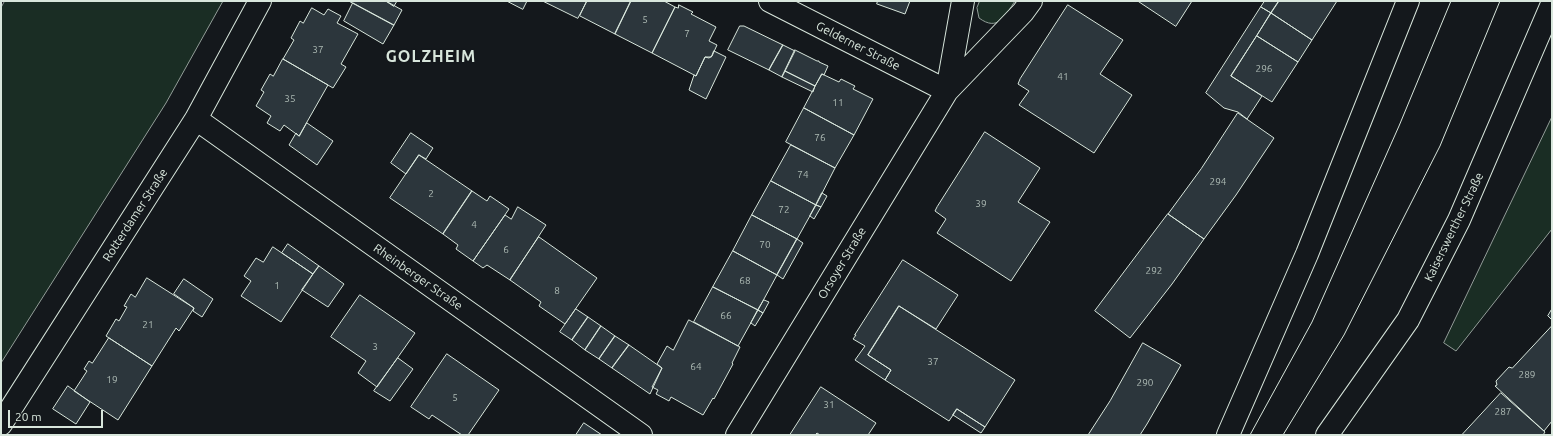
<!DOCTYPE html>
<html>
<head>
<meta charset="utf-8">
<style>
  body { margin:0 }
  #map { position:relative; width:1553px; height:436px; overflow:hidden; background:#14181c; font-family:Ubuntu,sans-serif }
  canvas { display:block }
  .frame { position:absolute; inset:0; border:2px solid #d8e6dc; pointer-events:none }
  .scale { position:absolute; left:8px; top:410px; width:95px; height:18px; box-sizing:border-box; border:2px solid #d8e6dc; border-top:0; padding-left:5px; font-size:12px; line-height:14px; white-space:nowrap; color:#d8e6dc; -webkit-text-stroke:3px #14181c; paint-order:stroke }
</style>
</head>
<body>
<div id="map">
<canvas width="1553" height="436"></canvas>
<div class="frame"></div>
<div class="scale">20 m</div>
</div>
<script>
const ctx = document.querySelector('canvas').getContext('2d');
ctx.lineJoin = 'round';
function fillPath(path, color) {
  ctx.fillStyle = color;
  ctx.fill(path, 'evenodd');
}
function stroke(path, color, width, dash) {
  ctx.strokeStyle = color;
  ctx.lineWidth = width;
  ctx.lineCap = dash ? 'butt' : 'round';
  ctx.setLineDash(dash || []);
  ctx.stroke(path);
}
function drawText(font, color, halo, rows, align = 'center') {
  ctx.font = font + ' Ubuntu,sans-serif';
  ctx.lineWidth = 3;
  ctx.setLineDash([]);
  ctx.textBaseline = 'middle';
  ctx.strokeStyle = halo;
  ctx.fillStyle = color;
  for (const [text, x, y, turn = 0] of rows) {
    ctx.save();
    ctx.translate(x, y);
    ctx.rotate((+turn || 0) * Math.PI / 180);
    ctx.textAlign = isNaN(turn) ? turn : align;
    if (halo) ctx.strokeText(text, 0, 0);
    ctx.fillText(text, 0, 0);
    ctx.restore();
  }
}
const green = new Path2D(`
  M5 1H223L166 103 1 363V8Z
  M980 1H1015C1005 16 998 32 979 18L977 8Z
  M1552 117V229L1456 351 1444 343Z`);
fillPath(green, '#1a2d24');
stroke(green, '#939e99', 1);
const building = new Path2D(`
  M349 1H386L402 10 394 25Z
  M386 1H397L394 6Z
  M507 1H527L523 9Z
  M543 1H587L578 18Z
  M587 1H631L615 34 580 16Z
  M631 1H664L675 7 652 53 615 34Z
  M878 1H910L905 14 877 4Z
  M1138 1H1192L1176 26Z
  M1265 1H1279L1271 13 1261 7Z
  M1279 1H1337L1312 40 1271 13Z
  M353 3 394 25 383 44 344 21Z
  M679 5 693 12 691 14 716 27 709 41 717 45 712 56 709 58 705 57 696 76 652 53 675 7 678 8Z
  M1068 5 1123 40 1100 74 1132 95 1094 153 1019 105 1029 91 1018 84 1020 79Z
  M1261 7 1271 13 1231 76 1262 96 1247 119 1238 112 1224 108 1206 93Z
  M312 8 324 15 328 9 341 16 337 23 358 34 341 64 346 67 333 88 283 59 294 40 291 38 300 21 303 23Z
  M1271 13 1312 40 1298 62 1257 36Z
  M740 26H744L783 45 769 70 728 50Z
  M1257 36 1298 62 1272 102 1231 76Z
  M783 45 795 51 782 77 769 70Z
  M795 50 817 61H819V62L828 66 824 75 822 74 815 86 785 71Z
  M714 51 726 57 706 99 689 90 694 75 696 76 705 57H711Z
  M283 59 328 85 299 136 284 125 280 131 267 123 271 116 256 106 264 92 261 90 270 74 273 76Z
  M785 71 815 86 813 92 782 77Z
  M822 74 839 82 841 79 855 86 853 89 873 99 854 135 804 108Z
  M804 108 854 135 835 168 786 142Z
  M1238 113 1274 138 1236 195 1204 239 1168 214 1201 169Z
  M307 123 333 141 317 165 289 145 296 133 299 136Z
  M985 132 1040 168 1018 202 1050 222 1011 281 937 233 946 219 935 211 937 207Z
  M411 133 433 148 426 159 419 155 406 174 391 163Z
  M791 145 835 168 816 205 771 181Z
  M419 155 472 191 443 234 390 198Z
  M771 181 816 205 797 239 752 215Z
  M472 191 487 201 490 196 509 209 473 261 456 249 458 245 443 234Z
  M822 193 827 196 821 207 816 205Z
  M816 205 821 207 814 219 810 216Z
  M518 207 546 225 510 280 487 265 483 268 473 261 505 215 511 219Z
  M1168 214 1204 239 1172 284 1130 338 1095 311Z
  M752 215 797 239 777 275 733 251Z
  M539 237 597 278 565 324 539 306 541 302 510 280Z
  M797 239 803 243 783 279 777 275Z
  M288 244 319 266 313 274 282 253Z
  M273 247 313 274 281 322 241 296 251 281 244 276 256 258 263 262Z
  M733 251 777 275 758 310 713 287Z
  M903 260 958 295 936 329 899 306 868 355 891 370 885 380 855 360 865 346 853 339 856 335H855Z
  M319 266 344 284 328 307 302 290Z
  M147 278 194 308 179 331 176 328 152 366 106 336 116 319 119 321 127 307 124 306 131 294 135 297Z
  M184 279 213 299 202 317 193 311 194 308 174 294Z
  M713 287 758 310 738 346 694 322Z
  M360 295 415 333 377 387 358 373 366 361 331 337Z
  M764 300 769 302 763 313 758 310Z
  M899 306 1015 380 985 427 957 409 949 421 885 380 891 370 868 355Z
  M576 309 588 317 572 340 560 332Z
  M1552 309V320L1548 316Z
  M758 310 763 313 755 326 751 323Z
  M588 317 601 326 585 350 572 340Z
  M689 320 740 347 732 363 733 364 714 399 713 398 703 415 671 397 669 401 656 394 658 390 652 387 662 368 657 364 667 346 673 350Z
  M601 326 615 336 599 359 585 350Z
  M1552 326V421L1544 431 1495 386 1497 385 1496 381 1509 367 1512 368Z
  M615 336 629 345 612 368 599 359Z
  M109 338 152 366 118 420 74 391 87 371 84 369 89 361 92 363Z
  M1143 343 1181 365 1147 424 1140 435H1088L1110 401Z
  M629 345 662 368 650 394 612 368Z
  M447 354 499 390 468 435H462L432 415 429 419 411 407Z
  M398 358 413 369 390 401 374 391Z
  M68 386 90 402 76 424 53 409Z
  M821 387 876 423 868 435H820L817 433 815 435H790Z
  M1501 393 1545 432 1543 435H1462Z
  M957 409 985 427 981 433 953 415Z
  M584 423 602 435H576Z`);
fillPath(building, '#2c363c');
stroke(building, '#d8e6dc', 1);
const minor = new Path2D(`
  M770 1 947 91
  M947 91 963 1
  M196 119 641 435
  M1 424 196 119 260 1
  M737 435 947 91 1023 12 1031 1`);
const tertiary = new Path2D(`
  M1228 435 1307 254 1408 1
  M1327 435 1408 320 1459 220 1552 4`);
stroke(minor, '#d8e6dc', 24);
stroke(tertiary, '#d8e6dc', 24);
stroke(minor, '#14181c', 22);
stroke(tertiary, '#14181c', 22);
stroke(new Path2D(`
  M1250 435 1312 322 1399 126 1451 1
  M1283 435 1344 335 1440 146 1500 1`), '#d8e6dc', 1);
drawText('10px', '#adbab4', null, [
  ["5",645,20],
  ["7",687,34],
  ["37",318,50],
  ["296",1264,69],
  ["41",1063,77],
  ["35",290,99],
  ["11",838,103],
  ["76",820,138],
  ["74",803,175],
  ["294",1218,182],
  ["2",431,194],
  ["39",981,204],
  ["72",784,210],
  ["4",474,225],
  ["70",765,245],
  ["6",506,250],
  ["292",1154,271],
  ["68",745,281],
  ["1",277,286],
  ["8",557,291],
  ["66",726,316],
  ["21",148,325],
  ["3",375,347],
  ["37",933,362],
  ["64",696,367],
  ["289",1527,375],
  ["19",112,380],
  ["290",1145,383],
  ["5",455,398],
  ["31",829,405],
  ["287",1503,412]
]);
drawText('12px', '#d8e6dc', '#14181c', [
  ["Gelderner Straße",858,46,27],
  ["Rotterdamer Straße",135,215,-57],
  ["Kaiserswerther Straße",1454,227,-64],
  ["Orsoyer Straße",842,263,-59],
  ["Rheinberger Straße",418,277,35]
]);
ctx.letterSpacing = '1px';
drawText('bold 16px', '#d8e6dc', '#14181c', [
  ["GOLZHEIM",431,57]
]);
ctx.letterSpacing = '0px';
</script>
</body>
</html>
